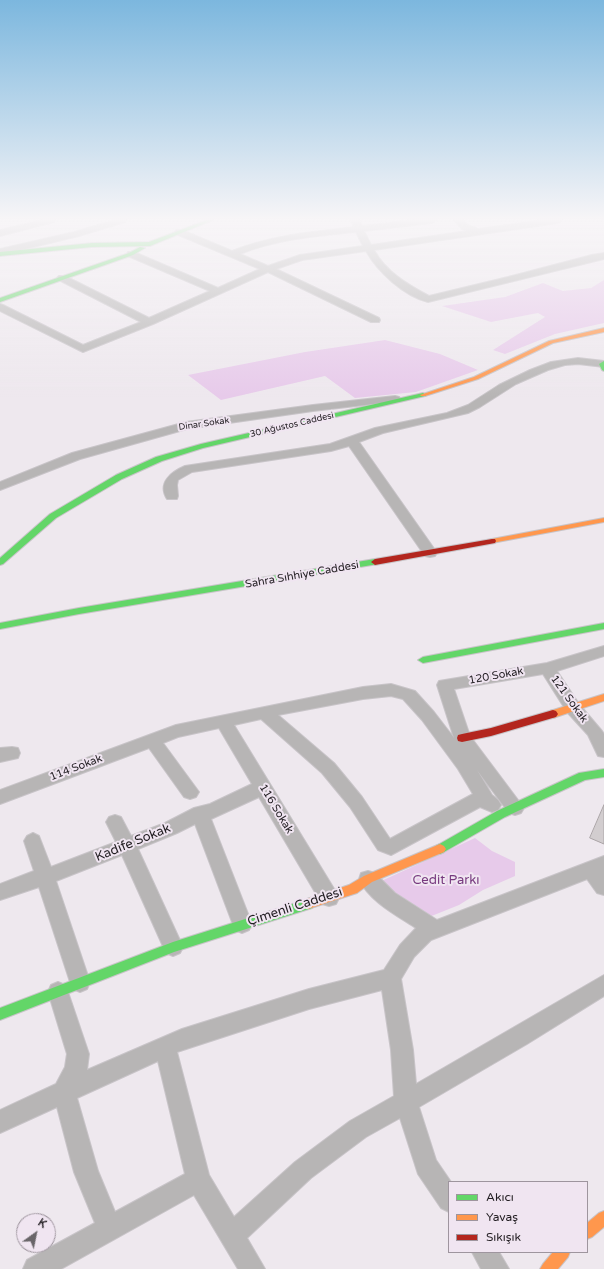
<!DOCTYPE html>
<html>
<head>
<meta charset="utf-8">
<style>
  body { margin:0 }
  #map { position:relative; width:604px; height:1269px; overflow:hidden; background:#eee8ee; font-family:"Varela Round",sans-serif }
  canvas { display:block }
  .legend { position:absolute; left:448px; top:1181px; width:140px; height:72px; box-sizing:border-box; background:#f0e5f1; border:1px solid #9e959e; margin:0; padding:5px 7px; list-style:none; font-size:12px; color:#221e22 }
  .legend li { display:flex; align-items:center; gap:8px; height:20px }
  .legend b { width:20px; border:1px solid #9e959e }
  .north { position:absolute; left:16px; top:1213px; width:40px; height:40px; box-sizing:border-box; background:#f0e5f1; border:1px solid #9e959e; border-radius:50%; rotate:33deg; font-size:11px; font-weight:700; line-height:16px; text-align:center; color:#221e22 }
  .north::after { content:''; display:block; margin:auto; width:14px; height:18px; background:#696569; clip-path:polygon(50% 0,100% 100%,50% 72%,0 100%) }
</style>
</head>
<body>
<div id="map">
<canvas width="604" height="1269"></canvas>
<ul class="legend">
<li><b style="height:5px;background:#63d668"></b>Akıcı</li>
<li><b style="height:5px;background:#ff974d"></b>Yavaş</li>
<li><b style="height:5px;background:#b3261e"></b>Sıkışık</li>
</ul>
<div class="north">K</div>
</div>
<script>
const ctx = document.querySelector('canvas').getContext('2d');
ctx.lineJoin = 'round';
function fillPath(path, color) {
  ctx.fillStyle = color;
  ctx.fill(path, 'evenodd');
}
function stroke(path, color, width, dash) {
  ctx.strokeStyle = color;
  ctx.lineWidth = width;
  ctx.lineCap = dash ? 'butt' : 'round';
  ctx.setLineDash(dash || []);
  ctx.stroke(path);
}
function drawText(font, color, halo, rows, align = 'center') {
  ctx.font = font + ' "Varela Round",sans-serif';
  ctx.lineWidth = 4;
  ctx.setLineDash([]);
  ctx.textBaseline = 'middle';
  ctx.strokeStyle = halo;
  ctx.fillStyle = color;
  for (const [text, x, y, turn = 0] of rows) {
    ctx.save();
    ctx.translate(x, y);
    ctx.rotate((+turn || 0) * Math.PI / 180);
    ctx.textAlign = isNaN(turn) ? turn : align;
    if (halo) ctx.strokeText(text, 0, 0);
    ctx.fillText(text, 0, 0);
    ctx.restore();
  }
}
fillPath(new Path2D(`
  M604 280V323L555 334 505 354 493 350 545 317 538 313 491 322 442 306 505 297 543 283 563 291 591 288Z
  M385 340 440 354 478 370 416 392 355 398 325 376 221 400 188 375 305 352Z
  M475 838 492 851 515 862V876L483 890 459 905 424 919 377 883Z`), '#e7caea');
const building = new Path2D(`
  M604 805V844L590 838Z`);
fillPath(building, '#d2cdcf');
stroke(building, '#aaa4a6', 1);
const street = new Path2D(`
  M43 220H55L54 222 0 236V230Z
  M115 220H126L125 222 79 236 0 255V249L74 232Z
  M351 220H359L362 226 415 220H436L432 223 364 231 371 245 467 231 462 229 454 220H462L468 225 478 229 544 220H562L558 223 374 250C386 272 407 284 429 296L508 277 592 255 604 253V259L428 302C404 296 378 272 366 251L302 260 276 269 379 318 380 320 379 322H371L268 272 153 324 83 352 0 311V304L3 305 83 345 141 322 59 280 57 278 59 276H65L149 318 210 291 128 256 127 254 128 252H134L218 288 260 269 176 234 175 232 176 230H182L232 251C272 235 312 232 354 227ZM356 232 363 246 300 255 268 266 240 254C277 239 316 236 356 232Z
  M578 358 604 361V367L578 364 565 365 548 370 516 384 480 407 468 413 383 433 359 442 435 550 437 553 435 556 430 557 425 556 349 446 331 451 192 472 178 480 177 485 178 496 177 499H167C157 483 171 472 185 466L330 444 375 428 447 413 468 405 499 385 530 370 551 362Z
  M395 396 399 397 401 399 399 401 313 411 187 429 80 459 0 490V482L72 453 186 422 313 405Z
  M604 646V656L557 671 579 704 602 731 604 734V757L598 756 588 735 567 712 543 674 454 689 470 736 524 808 521 813 515 815 509 813 477 770 492 795 498 800 501 805 498 810 492 812 480 807 391 855 378 850 350 807 322 773 261 719 234 725 336 892 339 898 336 904 329 906 322 904 259 797 211 819 252 924 249 930 242 933 235 930 195 824 177 833 138 849 183 947 180 953 173 956 166 953 122 855 56 881 90 982 87 989 80 992 73 989 70 982 39 887 0 900V884L34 871 24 841 27 836 33 833 39 836 51 867 116 842 106 822 109 817 115 815 121 817 131 836 165 823 194 808 210 804 252 784 219 728 178 737 163 743 199 792 196 797 190 799 184 797 149 748 0 804V790L176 725 363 687 391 684 415 691 434 712 454 738 437 685 439 681 547 663ZM391 696 403 699 422 720 458 769 473 794 390 839 362 797 334 763 278 715 363 699Z
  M12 747 18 748 20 753 18 758 0 762V748Z
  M604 856V895L597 893 587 879 431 940 414 957 401 979 413 1050 416 1084 604 975V996L527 1044 419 1107 436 1160 451 1182H449V1212L441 1208 418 1174 400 1118 366 1137 311 1178 247 1238 265 1269H238L194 1195 61 1269H23L27 1260 95 1223 74 1172 57 1107 0 1133V1110L56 1084 65 1067 67 1054 48 992 51 985 58 982 65 985 68 992 89 1054 87 1070 182 1029 309 989 384 970 400 945 416 928C396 915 369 901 359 879L361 873 368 871 375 873 395 893 437 920ZM382 990 391 1050 394 1096 350 1121 295 1162 234 1217 209 1175 177 1052 309 1009ZM158 1061 185 1174 115 1212 98 1171 77 1098Z
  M472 1252H499L509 1269H481Z`);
const fast = new Path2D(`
  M207 220H213L150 246 92 247 0 256V252L92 243 149 242Z
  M140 247 145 248 133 255 0 302V298L129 253Z
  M604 361V371L602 370 599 364Z
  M423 393 426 395 425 396 203 448 162 461 122 479 56 518 3 564 0 565V558L50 514 116 475 156 457 201 444Z
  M375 559 378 560 379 562 378 564 79 614 0 629V623L79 608Z
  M604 623V629L423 663 418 660 423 657Z
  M604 769V777L585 780 505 817 444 852 440 854 436 852 434 849 436 846 497 811 579 773Z
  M308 899 312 900 314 904 312 908 174 952 0 1020V1008L173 942Z`);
const slow = new Path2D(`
  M604 328V332L553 343 478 379 425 396H421L420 395 474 377 549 341Z
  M604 518V522L492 543 488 541 492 539Z
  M604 694V701L553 718 550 717 548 714 550 711Z
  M440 844 444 846 446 849 444 852 372 882 357 893 308 909 304 908 302 904 304 900 349 885 364 876Z
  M604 1211V1227L592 1237 587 1239V1223L599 1213Z
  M553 1252H570L568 1257 558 1269H540L543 1264Z`);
const jam = new Path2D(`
  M492 539H495L496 541 495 543 375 565 371 562 375 559Z
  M553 710 556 711 558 714 556 717 491 736 462 742 458 741 457 738 458 735 462 734 491 728Z`);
stroke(street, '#c8c4c8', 2);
stroke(fast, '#c8c4c8', 2);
stroke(slow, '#c8c4c8', 2);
stroke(jam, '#c8c4c8', 2);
fillPath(street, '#b7b5b5');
fillPath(fast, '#63d668');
fillPath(slow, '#ff974d');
fillPath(jam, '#b3261e');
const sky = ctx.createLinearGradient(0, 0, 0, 397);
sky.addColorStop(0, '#7cb7de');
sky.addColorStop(0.55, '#f7f5f7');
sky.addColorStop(1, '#f7f5f700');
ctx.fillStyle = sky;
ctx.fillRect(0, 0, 604, 397);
drawText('9px', '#221e22', '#f0e5f1', [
  ["Dinar Sokak",204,424,-8],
  ["30 Ağustos Caddesi",292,425,-13]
]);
drawText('11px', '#221e22', '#f0e5f1', [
  ["Sahra Sıhhiye Caddesi",302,575,-10],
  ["120 Sokak",496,676,-10],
  ["121 Sokak",569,699,54],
  ["114 Sokak",76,768,-21],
  ["116 Sokak",276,809,59]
]);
drawText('13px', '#221e22', '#f0e5f1', [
  ["Kadife Sokak",133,843,-22],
  ["Çimenli Caddesi",295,907,-18]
]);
drawText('13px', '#76397e', '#f0e5f1', [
  ["Cedit Parkı",446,881]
]);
</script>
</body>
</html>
